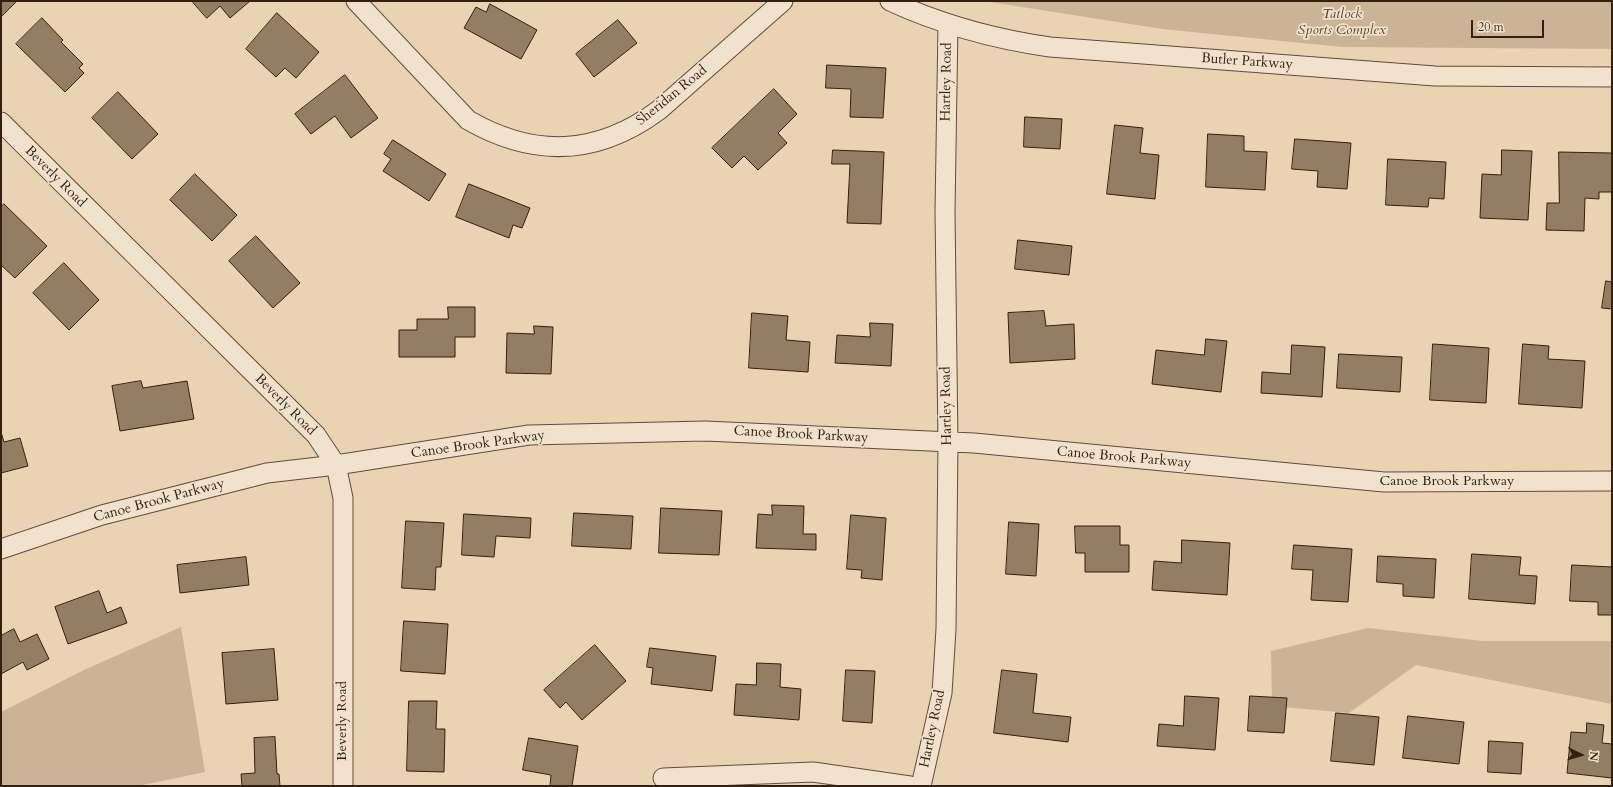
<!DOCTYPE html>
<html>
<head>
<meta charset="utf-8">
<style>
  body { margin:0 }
  #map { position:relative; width:1613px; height:787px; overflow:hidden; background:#ead3b2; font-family:Cardo,serif }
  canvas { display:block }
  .frame { position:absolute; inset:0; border:2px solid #351f0e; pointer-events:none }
  .north { position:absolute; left:1561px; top:735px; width:40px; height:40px; -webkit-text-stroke:3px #f1e2cd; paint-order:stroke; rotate:95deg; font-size:11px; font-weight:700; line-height:16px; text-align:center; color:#351f0e }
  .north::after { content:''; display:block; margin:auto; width:14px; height:18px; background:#351f0e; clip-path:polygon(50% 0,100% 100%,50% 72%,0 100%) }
  .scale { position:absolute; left:1471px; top:20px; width:73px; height:18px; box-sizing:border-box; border:2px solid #351f0e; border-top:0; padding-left:5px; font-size:12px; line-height:14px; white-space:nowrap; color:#351f0e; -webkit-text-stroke:3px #f1e2cd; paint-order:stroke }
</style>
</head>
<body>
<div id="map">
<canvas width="1613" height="787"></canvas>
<div class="frame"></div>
<div class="north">N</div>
<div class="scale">20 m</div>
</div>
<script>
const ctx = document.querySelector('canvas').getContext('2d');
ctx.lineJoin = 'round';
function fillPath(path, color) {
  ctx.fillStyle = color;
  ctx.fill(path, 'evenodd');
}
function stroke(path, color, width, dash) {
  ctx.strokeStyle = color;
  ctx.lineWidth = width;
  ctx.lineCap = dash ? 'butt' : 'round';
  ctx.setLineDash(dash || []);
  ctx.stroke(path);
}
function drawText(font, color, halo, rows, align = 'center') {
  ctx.font = font + ' Cardo,serif';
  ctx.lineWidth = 3.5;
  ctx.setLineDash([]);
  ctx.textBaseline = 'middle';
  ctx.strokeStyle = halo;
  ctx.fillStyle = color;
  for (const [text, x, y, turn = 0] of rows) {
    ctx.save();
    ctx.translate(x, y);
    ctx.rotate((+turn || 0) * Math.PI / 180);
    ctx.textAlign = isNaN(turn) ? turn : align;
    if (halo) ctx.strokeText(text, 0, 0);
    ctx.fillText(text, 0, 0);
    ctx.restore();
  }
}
fillPath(new Path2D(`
  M984 1H1612V49L1342 47 1162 29Z
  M181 627 205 772 138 786H1V712L86 669Z
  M1368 628 1483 641H1612V704L1416 665 1349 713 1272 706 1271 651Z`), '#cbb496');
const building = new Path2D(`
  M1 1H17L1 17Z
  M192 1H250L230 18 220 6 207 18Z
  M490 4 537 30 521 59 464 28 476 7 486 12Z
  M277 13 319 52 296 78 285 68 276 77 246 49Z
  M42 18 63 40 61 42 83 64 79 68 84 73 65 92 16 44Z
  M618 20 637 43 594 77 576 54Z
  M827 65 886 68 883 118 850 117 851 89 826 88Z
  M345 75 378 118 351 138 335 116 311 134 295 114Z
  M774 89 797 114 778 133 787 143 758 170 744 156 732 168 712 148Z
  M118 92 158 134 132 159 92 118Z
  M1025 117 1062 119 1060 149 1024 147Z
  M1115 125 1143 128 1140 153 1159 155 1155 199 1107 194Z
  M1208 134 1244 136V151L1267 152 1265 190 1206 187Z
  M1295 139 1351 143 1347 189 1317 187 1318 171 1292 169Z
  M393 140 446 174 429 201 383 171 391 159 384 154Z
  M833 150 884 152 881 224 847 223 850 164H832Z
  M1502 150 1532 151 1528 220 1480 218 1482 174 1501 175Z
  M1559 152 1612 153V192H1599V199L1585 198 1584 231 1546 230 1547 203H1559Z
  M1388 159 1446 162 1444 199 1429 198 1428 207 1386 205Z
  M195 174 237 215 212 241 170 200Z
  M469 184 530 208 522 228 513 225 509 238 456 217Z
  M4 204 47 246 15 278 1 265V207Z
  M256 236 300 283 273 308 229 261Z
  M1018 240 1072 246 1069 275 1015 269Z
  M64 263 99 300 69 330 33 293Z
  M1606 281 1612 282V309L1602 308Z
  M448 307H475V337H455V357H399V330H417V319H448Z
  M1044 311 1046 326 1074 324 1075 359 1010 363 1008 313Z
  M752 313 788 316 786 340 810 342 808 372 749 368Z
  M870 323 893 324 891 366 835 363 837 335 870 337Z
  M534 326 553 327 551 374 506 373 507 333 534 334Z
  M1206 339 1227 341 1221 392 1152 384 1156 350 1204 355Z
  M1433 344 1489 348 1486 403 1430 400Z
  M1523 344 1549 346 1548 359 1585 361 1582 408 1519 404Z
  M1292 345 1325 347 1322 397 1261 393 1262 372 1290 374Z
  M1339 354 1402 357 1400 392 1337 388Z
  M141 381 143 388 187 381 194 419 120 431 112 386Z
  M1 432 4 442 20 438 28 466 1 473Z
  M772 505 804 506 803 534H816V550L756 548 758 514 772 515Z
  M661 508 722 511 719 555 659 553Z
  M574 513 633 516 631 549 572 546Z
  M464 514 531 518 530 538 496 536 494 557 462 555Z
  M851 515 886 518 882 580 861 578 862 570 847 569Z
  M406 521 444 523 441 567H436L435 590 402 588Z
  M1009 522 1039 524 1036 576 1006 574Z
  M1075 526H1120V545H1129V572H1085V553H1076Z
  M1182 540 1230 543 1227 595 1152 590 1154 561 1181 563Z
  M1294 545 1352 549 1348 602 1311 600 1313 570 1292 569Z
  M1472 554 1521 557 1519 575 1537 576 1535 604 1469 599Z
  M1378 556 1436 559 1434 598 1403 596V584L1377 582Z
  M246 557 249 585 180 593 177 565Z
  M1572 565 1612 567V615H1598V602L1570 601Z
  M99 591 107 613 121 607 127 623 68 644 55 607Z
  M404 621 448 624 445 674 401 671Z
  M14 629 20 642 37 634 49 659 27 670 23 662 1 674V636Z
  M595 645 626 681 582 720 566 702 560 708 544 690Z
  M650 648 716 656 712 691 651 684 653 668 647 667Z
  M274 649 278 700 226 704 222 653Z
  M757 663 781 664 780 687 801 689 799 720 734 715 736 684 756 685Z
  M846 670 875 671 872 723 843 721Z
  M1002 670 1037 674 1033 713 1071 717 1068 742 994 733Z
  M1185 696 1219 698 1215 750 1157 746 1159 724 1183 726Z
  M1250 696 1287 698 1284 733 1248 731Z
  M409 701H437L436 729H445L444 772 407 771Z
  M1336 713 1379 717 1374 765 1331 761Z
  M1408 716 1464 722 1459 764 1403 758Z
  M1587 723 1604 725 1602 743 1612 744V778L1567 773 1571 732 1586 733Z
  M275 737 277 774H279L280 786H242L241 774 255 773 254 738Z
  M529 738 578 746 572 786H550L551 775 523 770Z
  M1489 741 1523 743 1521 774 1488 772Z`);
fillPath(building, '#937d63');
stroke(building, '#351f0e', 1);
const street = new Path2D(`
  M356 1 468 120C534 158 597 156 659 110L783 1
  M890 1C942 25 994 39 1050 47L1435 76 1612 77
  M1 122 316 435 336 465 343 498V786
  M1 549 102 515 267 473 336 465 529 435 705 431 974 443 1384 482 1612 481
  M663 778 813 772 910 786
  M921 786 942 693 946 629 948 442 945 212 948 24`);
stroke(street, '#624c37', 21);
stroke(street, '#f1e2cd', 19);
drawText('italic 14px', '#5a4430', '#f1e2cd', [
  ["Tatlock",1342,15],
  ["Sports Complex",1342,31]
]);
drawText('14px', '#351f0e', '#f1e2cd', [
  ["Butler Parkway",1247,62,4],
  ["Hartley Road",947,82,-89],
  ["Sheridan Road",672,96,-39],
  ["Beverly Road",55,177,45],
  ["Beverly Road",285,405,45],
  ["Hartley Road",947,406,-91],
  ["Canoe Brook Parkway",801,435,3],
  ["Canoe Brook Parkway",478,445,-8],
  ["Canoe Brook Parkway",1124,458,5],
  ["Canoe Brook Parkway",1447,482],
  ["Canoe Brook Parkway",159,501,-15],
  ["Beverly Road",343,721,-90],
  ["Hartley Road",933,729,-78]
]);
</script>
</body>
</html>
